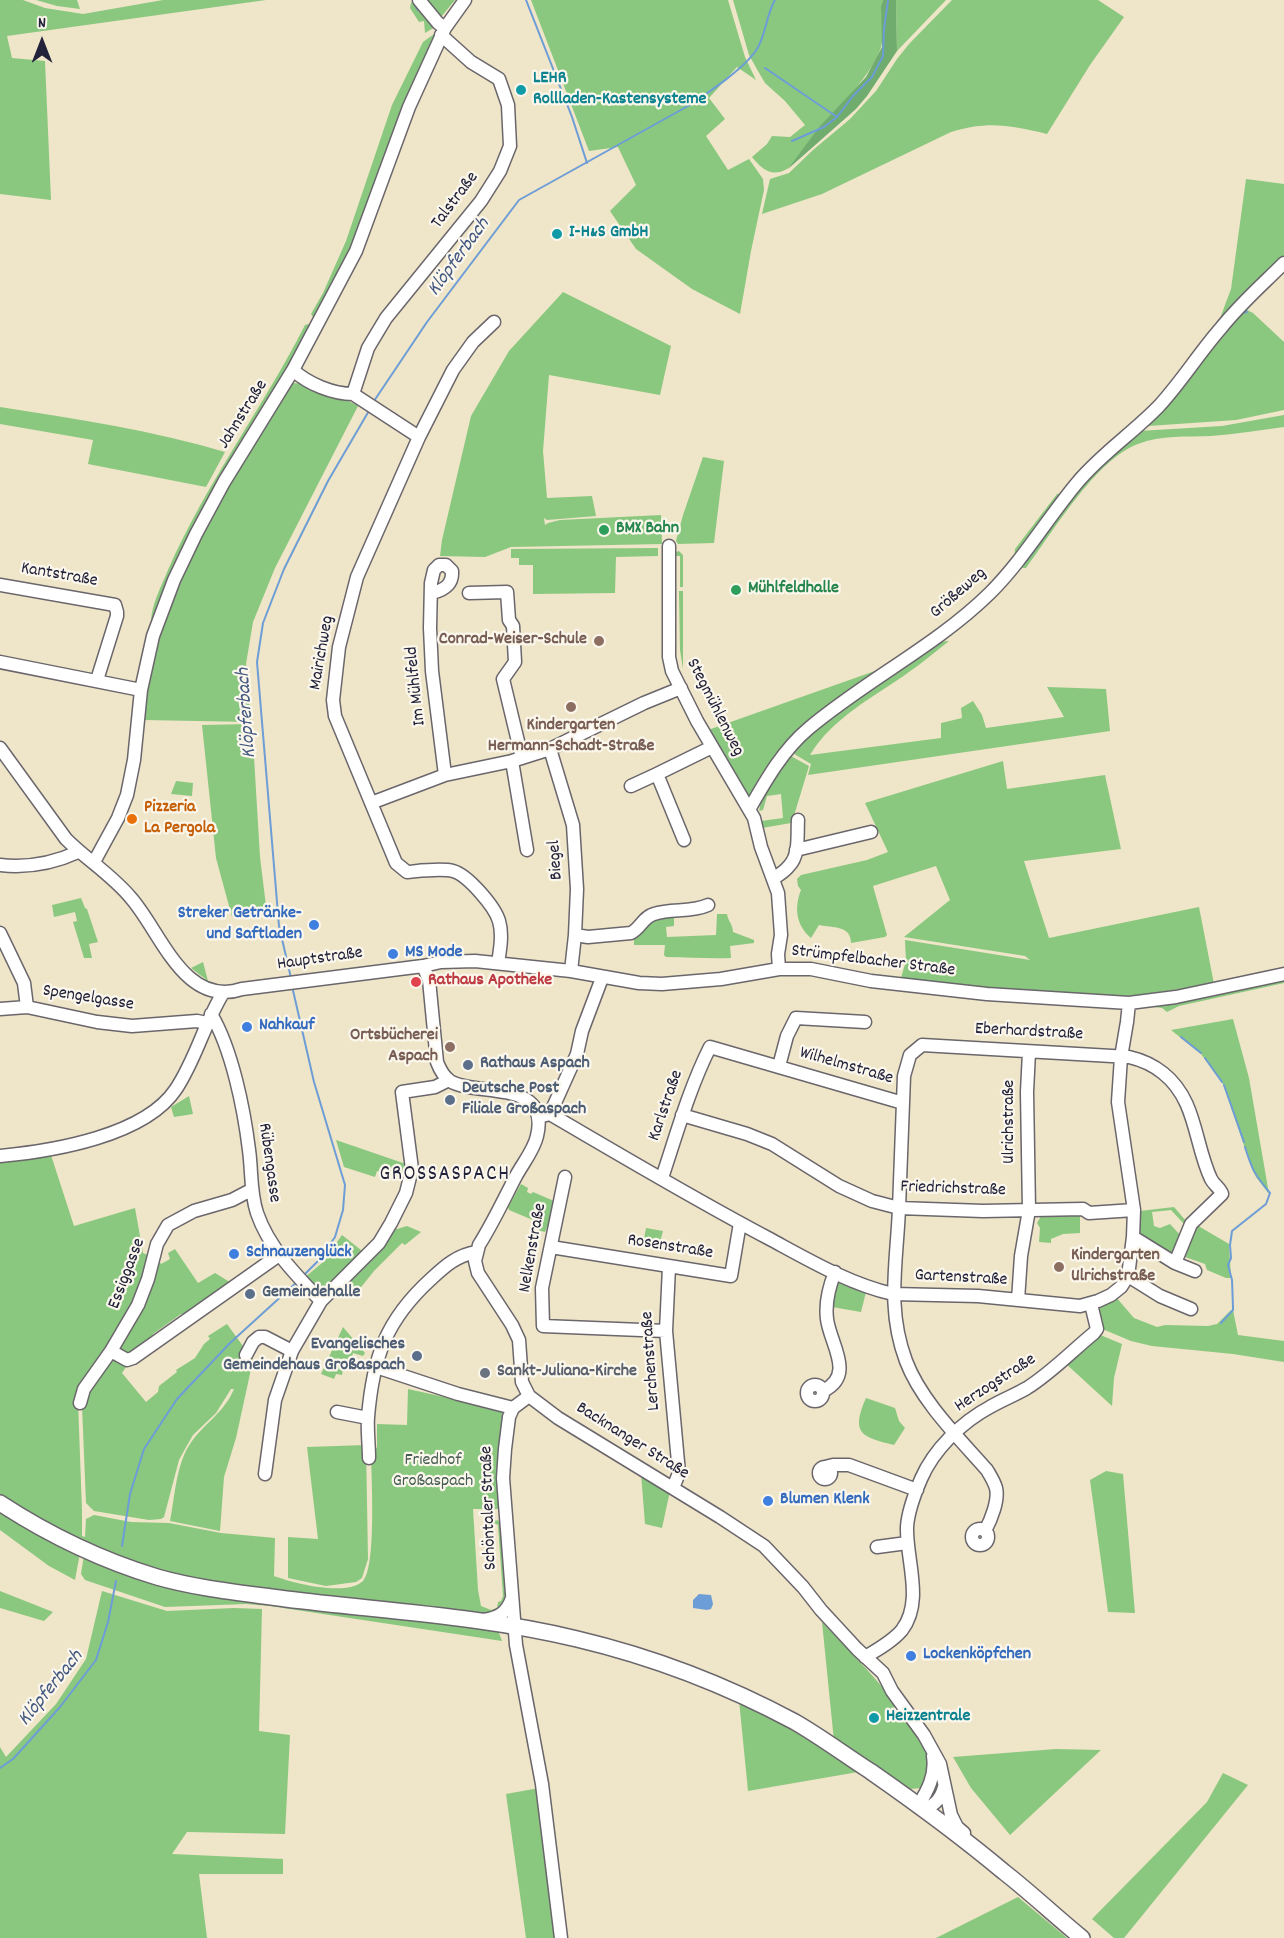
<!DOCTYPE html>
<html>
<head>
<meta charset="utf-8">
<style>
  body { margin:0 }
  #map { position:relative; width:1284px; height:1938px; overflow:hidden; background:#efe5c8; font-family:Dekko,sans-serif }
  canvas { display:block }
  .north { position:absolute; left:12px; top:12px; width:60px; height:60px; -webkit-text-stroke:4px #fbf7ec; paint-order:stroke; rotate:0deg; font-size:16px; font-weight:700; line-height:24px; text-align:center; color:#22223b }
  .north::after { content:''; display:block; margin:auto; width:21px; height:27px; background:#22223b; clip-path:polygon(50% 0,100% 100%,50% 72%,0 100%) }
</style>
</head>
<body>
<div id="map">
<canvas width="1284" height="1938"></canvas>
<div class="north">N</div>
</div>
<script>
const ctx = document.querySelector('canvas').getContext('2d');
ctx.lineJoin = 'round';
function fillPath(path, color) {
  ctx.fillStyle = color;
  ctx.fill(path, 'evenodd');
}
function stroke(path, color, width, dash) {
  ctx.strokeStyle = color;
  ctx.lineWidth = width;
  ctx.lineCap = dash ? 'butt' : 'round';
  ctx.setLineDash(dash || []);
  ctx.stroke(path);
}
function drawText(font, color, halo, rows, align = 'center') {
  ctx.font = font + ' Dekko,sans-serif';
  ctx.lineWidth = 4.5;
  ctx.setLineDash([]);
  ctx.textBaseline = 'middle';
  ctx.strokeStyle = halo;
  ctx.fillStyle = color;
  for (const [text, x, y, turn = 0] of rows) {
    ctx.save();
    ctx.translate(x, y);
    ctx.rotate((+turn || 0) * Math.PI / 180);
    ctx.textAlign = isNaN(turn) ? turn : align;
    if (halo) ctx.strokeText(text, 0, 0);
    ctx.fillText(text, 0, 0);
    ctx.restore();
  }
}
fillPath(new Path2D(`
  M0 0H23L45 8 83 14 163 0H266L7 36 12 58 45 61 51 200 0 194Z
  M36 0H77L80 9 57 6Z
  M422 0H455L441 17H438Z
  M531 0H728L745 57 756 80 737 67 709 98 725 119 706 136 728 170 749 159 763 179 764 190 751 251 740 314 692 289 636 249 610 211 636 185 618 147 589 151Z
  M733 0H883C879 15 886 37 880 50 867 81 843 101 821 126 812 136 796 163 787 169 771 178 761 168 752 157L767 144 772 136 790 137 805 125 785 101 765 83 758 71 749 55Z
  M896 0H946L897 51Z
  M952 0H1098L1124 17 1090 65 1047 134C1010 125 988 121 951 132L822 194 762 214 770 179 789 173 813 150 850 119 876 91 897 59 909 44Z
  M413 1 435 27 425 33 424 21 419 22 410 8 411 3Z
  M434 34 435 35 412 84 354 242 316 318 313 317 311 314 323 293 346 241 392 105 423 42Z
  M1246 179 1284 184V260L1216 329 1231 289Z
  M563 292 671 346 660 395 549 375 543 451 547 498 592 496 596 516 547 520 544 518 545 525 548 523 560 520 661 515 662 544 511 547 485 557 440 556 442 540 471 416 509 351Z
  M1242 310H1247L1253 313 1284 342V410L1236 420 1148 426 1146 424Z
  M308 324 311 325 151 622C151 605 162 585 168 570 206 483 263 408 305 325Z
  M293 383C310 383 343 397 358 406L275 568 253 622 246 664 251 722 144 720 147 692 162 620 198 538 227 486 288 386Z
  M0 407C76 419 152 430 225 452L206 487 88 464 93 440 0 424Z
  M1284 415V427C1260 430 1236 434 1211 436 1187 437 1161 435 1138 444 1096 459 1053 532 1026 568H1019L1079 485 1139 431 1222 426Z
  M703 457 724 461 714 543 678 544 676 541 683 515Z
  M1065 493 1014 563 1015 549 1057 494Z
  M658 548V556L616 557 615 593 533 594V565H519V558H511V549Z
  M679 551 683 555V587H680V556H675L676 552Z
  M679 591H683V669L680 650Z
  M949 641C935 652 922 663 909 672 874 697 833 717 810 755L941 738V723L962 718 961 708 973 701 982 715 986 728 1064 717 1047 687 1106 689 1110 731 808 775 811 764 791 752 809 731 938 642Z
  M889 666 834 708 750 797H747L708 730Z
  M252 724 260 857 267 914 232 917 216 858 202 725Z
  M789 755 809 766 793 819 791 823 762 828 761 821 783 818 781 794 767 796 763 810 759 811 763 792Z
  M1003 761 1007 789 1105 775 1121 849 1024 861 1049 938 1199 907 1214 984 1139 995 1103 998 900 981 906 961 905 940 1030 960 1025 956 904 937 950 900 936 866 873 886 887 935 885 937 851 943C851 925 833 928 819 925L811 938C796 925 794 908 801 890L798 886 797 879 801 875 867 860 888 852 865 803Z
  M176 781 193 783 192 796 171 794Z
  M81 898 85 908 87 909 98 942 89 944 92 958H84L73 922 77 921 75 912 54 917 52 905Z
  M717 914H727C728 921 733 925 733 932L754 940V943L730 946 731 958C709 959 688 957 666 957L664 955 665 945H634V934L648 921 674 915V926L666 927 667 937 716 935Z
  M203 962 208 981 191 968Z
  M1284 978V983L1179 1006 1167 1012 1162 1008 1145 1006Z
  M1233 1019 1249 1078 1269 1194 1256 1177 1252 1169 1223 1084 1201 1054 1171 1030Z
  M189 1096 193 1114 174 1117 171 1107Z
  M336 1140 406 1164 407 1180 377 1171 375 1177 344 1167Z
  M50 1152 74 1226 135 1208 143 1253 152 1257 136 1301 78 1402 82 1510V1536L85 1537 86 1519 94 1515 131 1522 169 1523 221 1533 275 1538 274 1576C293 1583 346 1597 363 1581 377 1566 371 1473 371 1449L377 1448V1424L407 1425 408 1389 503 1410 498 1475V1509H473L478 1590 481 1606 491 1610 497 1608 498 1602 501 1601 503 1596 498 1525 494 1523V1520L501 1521C502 1537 510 1594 504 1605 500 1612 490 1613 483 1615L281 1593 175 1577 93 1548 0 1497V1162Z
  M521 1184 528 1188 527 1192 531 1194 533 1192 554 1201 552 1229 547 1227 545 1232 537 1230 540 1223 509 1210 508 1207Z
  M1174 1207 1186 1221 1184 1224 1171 1210 1152 1212 1154 1226 1160 1228 1170 1224 1182 1237 1175 1255 1171 1256 1140 1234V1211Z
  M1069 1215 1080 1216V1233L1063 1234 1051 1239V1243L1039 1242 1040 1228 1037 1223 1041 1216Z
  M1195 1224 1229 1244 1231 1278H1226L1207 1270 1205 1264 1185 1257 1182 1263 1180 1259Z
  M407 1226 421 1232 405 1245 402 1243 374 1271 358 1291 352 1296 342 1288 392 1227 397 1229Z
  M646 1228 663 1231 660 1242 644 1239Z
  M342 1235 366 1254 325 1290 321 1291 316 1289 304 1278 322 1263Z
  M175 1249 198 1283 215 1273 233 1284 187 1315 181 1314 153 1334 151 1341 127 1356 117 1349 157 1257 161 1264 170 1259 168 1253Z
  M843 1281 866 1292 861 1312 832 1307 836 1285Z
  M1115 1296 1134 1318 1157 1327 1165 1325 1208 1326 1217 1324 1231 1310H1233L1238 1335 1284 1341V1362L1233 1354 1152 1346 1131 1341 1100 1328 1096 1310 1104 1306Z
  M227 1324 253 1360 236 1438 224 1477 220 1531 170 1521C175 1496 176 1465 190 1444 204 1423 224 1413 234 1389H231L216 1413 193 1435 185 1449 179 1460 164 1517 161 1519 149 1520 94 1511 86 1503 82 1406 85 1390 110 1357 126 1367 122 1373 146 1402 158 1392 159 1386 177 1372 176 1370 195 1358 204 1344 210 1339 208 1336Z
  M343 1327 365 1353 363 1356 353 1353 351 1362 345 1360 342 1375 336 1374 334 1379 321 1374Z
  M1098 1334 1122 1344 1114 1378 1112 1406 1064 1362Z
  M866 1398 895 1408 899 1421 905 1428 894 1445C862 1437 850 1434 866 1398Z
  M366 1445 368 1559 362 1578 356 1582 326 1586 288 1578V1537L318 1539 307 1447Z
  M1106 1471 1123 1474 1135 1613 1108 1612 1090 1480Z
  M641 1473 670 1491 662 1528 645 1524Z
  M0 1509 80 1553 75 1580 49 1566 0 1530Z
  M84 1555 100 1562 498 1630 502 1641 270 1606 246 1604 165 1607 85 1580 81 1574Z
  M0 1591 53 1612 44 1621 0 1608Z
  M102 1591 167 1611 234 1608 262 1609 259 1731 290 1735 285 1834 187 1832 172 1854 283 1859V1874H199L207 1938H0V1747L6 1757 56 1704 86 1659Z
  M822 1622C847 1649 936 1735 929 1771 928 1777 924 1783 922 1788L910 1789 902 1786 834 1741Z
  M739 1700 793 1729 858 1772 748 1791Z
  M1056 1749 1101 1750 1010 1835 971 1788 953 1757Z
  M1223 1773 1248 1785 1124 1938H1114L1092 1919 1207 1802Z
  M539 1788 559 1938H526L506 1794Z
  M1018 1897 1067 1938H936Z`), '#8ac87f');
fillPath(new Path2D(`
  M883 0H896L897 51 867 96 856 109 788 169 820 126 866 77 882 47 881 7Z`), '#6fac6e');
fillPath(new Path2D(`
  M699 1594 711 1595 713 1604 711 1609 707 1610 693 1608V1600Z`), '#6d9dd6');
stroke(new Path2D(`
  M526 0 572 117 587 163
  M413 2 418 10
  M765 68 837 117
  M792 141 824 127 837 117 853 96 872 77 883 56 884 29 888 0
  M1237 318 1242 313 1247 312
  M374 401 427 322 519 200 688 106C707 94 745 68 757 49 766 35 766 15 775 0
  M1010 580 1031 555 1063 510
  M931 649 941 642
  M291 978 279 926 257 662 263 623 284 569 328 481 370 409
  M292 986 314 1082 345 1185 343 1210 335 1237 320 1259 303 1276
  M1181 1037 1201 1053
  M1205 1058 1222 1082
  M1224 1085 1244 1142
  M1221 1323 1233 1310V1307L1232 1280 1228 1265 1231 1258 1230 1245 1232 1231 1266 1204 1270 1193C1255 1175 1252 1170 1245 1147
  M122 1546 130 1494 144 1449 177 1399 230 1343 297 1282
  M0 1768 13 1759 60 1707 96 1660 108 1622 116 1581`), '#6d9dd6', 2);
const minor = new Path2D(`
  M419 0 438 23 445 28
  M494 322 473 342 453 370 419 437 357 577 339 647 333 700 335 716 396 863 407 872C419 871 441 868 453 871 468 875 495 907 499 921 503 934 500 950 498 963
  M293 370C308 384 333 394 353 394L419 437
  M353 394 368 348 386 318 481 201 500 171 510 146 508 105 499 79 471 62 441 35
  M669 546V657L672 671 697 721 754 818 761 847 778 893 781 935 778 954 779 969
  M0 585 115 605 117 612V616L97 680
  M432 593C444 590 453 585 452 571L446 565H439L434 570 431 583 430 628 432 671 445 775
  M469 593 507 592 509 620 513 626 515 662 503 679 522 758
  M0 662 141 690
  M0 748 66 839C87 860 112 875 131 898 161 932 184 1008 242 989L423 966 441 962 475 961 571 971 639 983 662 984 721 979 779 969H811L871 981 987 994 1129 1003 1176 997 1284 974
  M550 749 573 825 577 889 575 935 571 971
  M512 761 527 850
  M631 786 657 774
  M371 803 445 775 512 761 550 749 644 703 681 688
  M750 808C766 780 783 750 808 729 866 680 936 646 990 593 1023 560 1047 519 1077 483 1101 454 1133 433 1159 406 1182 381 1199 353 1221 328 1240 304 1263 284 1284 263
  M684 840 657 774 712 747
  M796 850 871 832
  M94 862 118 818 127 795 134 760 141 690 153 636 174 580 196 534 224 482 293 370 356 251 409 107 445 28 465 0
  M0 865C27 868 54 863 78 852
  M774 878C779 875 785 871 789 866 800 855 797 834 798 820
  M0 933 24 983 27 1007
  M575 935 588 937 631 933C641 928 643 917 654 914 672 908 690 913 708 905
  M423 966 429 980 437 1062C440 1070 443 1076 450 1081 475 1097 551 1078 537 1136 534 1150 523 1163 516 1176 504 1199 493 1223 479 1245L475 1261 478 1273 512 1325 519 1340 522 1382 529 1396 558 1418 720 1517 764 1546 803 1587 821 1610 857 1649 883 1673 892 1691 924 1735 940 1764 951 1815 957 1827 964 1833
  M0 1009 27 1007 97 1022 132 1026 197 1021 207 1023
  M211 1014C232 1049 244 1109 249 1150 252 1171 250 1192 257 1213 269 1248 296 1275 321 1301
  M779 1066 787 1036 796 1018 865 1022
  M550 1114C622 1156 694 1199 768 1238 807 1259 849 1284 893 1294L978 1296 1080 1306 1098 1301 1111 1295 1121 1287 1128 1276 1133 1237 1134 1210 1118 1102 1121 1057 1127 1022 1129 1003
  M682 1115 747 1134 772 1144 839 1186 872 1201 899 1208 983 1211 1083 1209 1089 1213 1134 1210
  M542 1116 550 1114 577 1054 582 1031 602 978
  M0 1156C53 1151 145 1136 176 1089 196 1059 204 1024 223 993
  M565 1177 542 1288 543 1326 666 1331
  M662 1178C677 1133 689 1089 710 1047L903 1103
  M1133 1237 1175 1263 1195 1271
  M551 1247 731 1276 740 1223
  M669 1267 666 1331 679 1473 673 1488
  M1128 1276 1160 1296 1191 1309
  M1018 1300 1021 1256 1029 1210 1027 1092 1029 1052
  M111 1351 138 1305 148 1279 157 1244 168 1225 194 1211 232 1200 251 1190
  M246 1355 253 1342 259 1337H265L292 1351
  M376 1367 458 1394 513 1408
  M807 1393a8 8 0 1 1 16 0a8 8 0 1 1-16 0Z
  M823 1391C856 1375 830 1344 827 1319 825 1303 829 1287 835 1272
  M529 1396 513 1408 509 1417 505 1449 503 1478 516 1645 542 1784 561 1938
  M80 1403 84 1389 111 1351 127 1360 133 1358 279 1255
  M337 1412 368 1418
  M369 1458C369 1444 367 1430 368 1417 373 1357 386 1320 431 1279 445 1266 457 1255 477 1252
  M825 1467 833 1465H849L917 1490
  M819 1473a6 6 0 1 1 12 0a6 6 0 1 1-12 0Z
  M265 1474 275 1400 292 1351 321 1301 379 1243 391 1223 406 1193 412 1169 402 1092 435 1087 449 1080
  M972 1537a8 8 0 1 1 16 0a8 8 0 1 1-16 0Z
  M985 1531C991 1520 999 1500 996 1488 994 1481 990 1475 987 1470 959 1438 921 1401 906 1361 886 1308 897 1262 899 1208 901 1164 902 1120 904 1076L910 1055 922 1045 1129 1057C1142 1060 1153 1065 1163 1073 1197 1100 1194 1143 1211 1179 1214 1185 1220 1188 1222 1194L1191 1224 1175 1263
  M877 1547 907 1543
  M483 1620C498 1618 507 1613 512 1598
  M865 1657C877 1650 893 1641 902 1630 924 1601 906 1560 907 1527 908 1511 915 1493 921 1479 934 1449 962 1422 990 1407 1002 1400 1015 1395 1027 1388 1051 1373 1072 1351 1094 1333L1097 1329 1091 1304
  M918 1806C928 1790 936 1775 933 1756
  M925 1810C936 1803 941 1799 944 1787`);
const major = new Path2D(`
  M0 1503C49 1535 101 1560 157 1577 199 1589 243 1593 286 1599 383 1611 482 1616 577 1639 653 1657 726 1685 795 1722 821 1737 845 1755 870 1771 916 1803 961 1836 1004 1872 1031 1893 1055 1916 1082 1938`);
stroke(minor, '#6a666c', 15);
stroke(major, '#6a666c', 18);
stroke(minor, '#fff', 12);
stroke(major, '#fff', 15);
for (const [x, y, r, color] of [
  [521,90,6,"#0f9aa8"],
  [557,234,6,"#0f9aa8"],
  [604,530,6,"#2e9e5b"],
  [736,590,6,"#2e9e5b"],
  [599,641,6,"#8d6e63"],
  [571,707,6,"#8d6e63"],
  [132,819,6,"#e8710a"],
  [314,925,6,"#3f7fe0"],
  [393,954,6,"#3f7fe0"],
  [416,982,6,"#e0444e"],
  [247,1027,6,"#3f7fe0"],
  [450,1047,6,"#8d6e63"],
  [468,1065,6,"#5c6f8a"],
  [450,1100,6,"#5c6f8a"],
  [234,1254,6,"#3f7fe0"],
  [1059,1267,6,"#8d6e63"],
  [250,1294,6,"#5c6f8a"],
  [417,1356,6,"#5c6f8a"],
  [485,1373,6,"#6b7280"],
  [768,1501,6,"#3f7fe0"],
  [911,1656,6,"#3f7fe0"],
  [874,1718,6,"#0f9aa8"]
]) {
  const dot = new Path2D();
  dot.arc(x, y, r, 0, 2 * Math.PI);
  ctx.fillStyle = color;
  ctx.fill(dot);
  stroke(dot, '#fbf7ec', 2);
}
drawText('bold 18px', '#0d838f', '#fbf7ec', [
  ["LEHR",533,80],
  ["Rollladen-Kastensysteme",533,101],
  ["I-H&S GmbH",569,234],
  ["Heizzentrale",886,1718]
], 'left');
drawText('18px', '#22223b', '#fbf7ec', [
  ["Talstraße",456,201,-53],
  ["Jahnstraße",244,415,-58],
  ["Kantstraße",59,576,10],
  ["Größeweg",959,594,-41],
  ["Mairichweg",323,653,-80],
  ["Im Mühlfeld",417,686,-96],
  ["Stegmühlenweg",714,708,63],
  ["Biegel",557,860,-94],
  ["Hauptstraße",320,960,-8],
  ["Strümpfelbacher Straße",873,962,7],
  ["Spengelgasse",88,999,9],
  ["Eberhardstraße",1029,1033,3],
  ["Wilhelmstraße",846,1067,16],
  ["Karlstraße",667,1106,-71],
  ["Ulrichstraße",1011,1122,-90],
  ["Rübengasse",268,1163,82],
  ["Friedrichstraße",953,1190,2],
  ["Nelkenstraße",534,1248,-80],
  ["Rosenstraße",670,1248,9],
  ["Essiggasse",128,1274,-69],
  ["Gartenstraße",961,1279,3],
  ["Lerchenstraße",652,1361,-94],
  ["Herzogstraße",996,1384,-33],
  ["Backnanger Straße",632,1442,32],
  ["Schöntaler Straße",490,1508,-92]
]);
drawText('bold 18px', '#27864d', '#fbf7ec', [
  ["BMX Bahn",616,530],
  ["Mühlfeldhalle",748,590]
], 'left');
drawText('bold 18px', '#785e54', '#fbf7ec', [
  ["Conrad-Weiser-Schule",587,641],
  ["Kindergarten",571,727,"center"],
  ["Hermann-Schadt-Straße",571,748,"center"],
  ["Ortsbücherei",438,1037],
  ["Aspach",438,1058],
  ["Kindergarten",1071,1257,"left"],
  ["Ulrichstraße",1071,1278,"left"]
], 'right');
drawText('bold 18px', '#c56008', '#fbf7ec', [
  ["Pizzeria",144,809],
  ["La Pergola",144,830]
], 'left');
drawText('bold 18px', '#366cbe', '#fbf7ec', [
  ["Streker Getränke-",302,915,"right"],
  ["und Saftladen",302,936,"right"],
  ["MS Mode",405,954],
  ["Nahkauf",259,1027],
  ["Schnauzenglück",246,1254],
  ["Blumen Klenk",780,1501],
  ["Lockenköpfchen",923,1656]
], 'left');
drawText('bold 18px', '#be3a42', '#fbf7ec', [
  ["Rathaus Apotheke",428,982]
], 'left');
drawText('bold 18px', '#4e5e75', '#fbf7ec', [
  ["Rathaus Aspach",480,1065],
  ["Deutsche Post",462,1090],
  ["Filiale Großaspach",462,1111],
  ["Gemeindehalle",262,1294],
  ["Evangelisches",405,1346,"right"],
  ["Gemeindehaus Großaspach",405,1367,"right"]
], 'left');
drawText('bold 18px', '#5b616d', '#fbf7ec', [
  ["Sankt-Juliana-Kirche",497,1373]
], 'left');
drawText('18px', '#465c53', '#fbf7ec', [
  ["Friedhof",433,1462],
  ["Großaspach",433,1483]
]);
drawText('italic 20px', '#445981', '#fbf7ec', [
  ["Klöpferbach",460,258,-54],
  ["Klöpferbach",248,713,-94],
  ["Klöpferbach",52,1689,-51]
]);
ctx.letterSpacing = '1.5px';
drawText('21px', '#22223b', '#fbf7ec', [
  ["GROSSASPACH",445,1176]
]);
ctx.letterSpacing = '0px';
</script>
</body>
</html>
